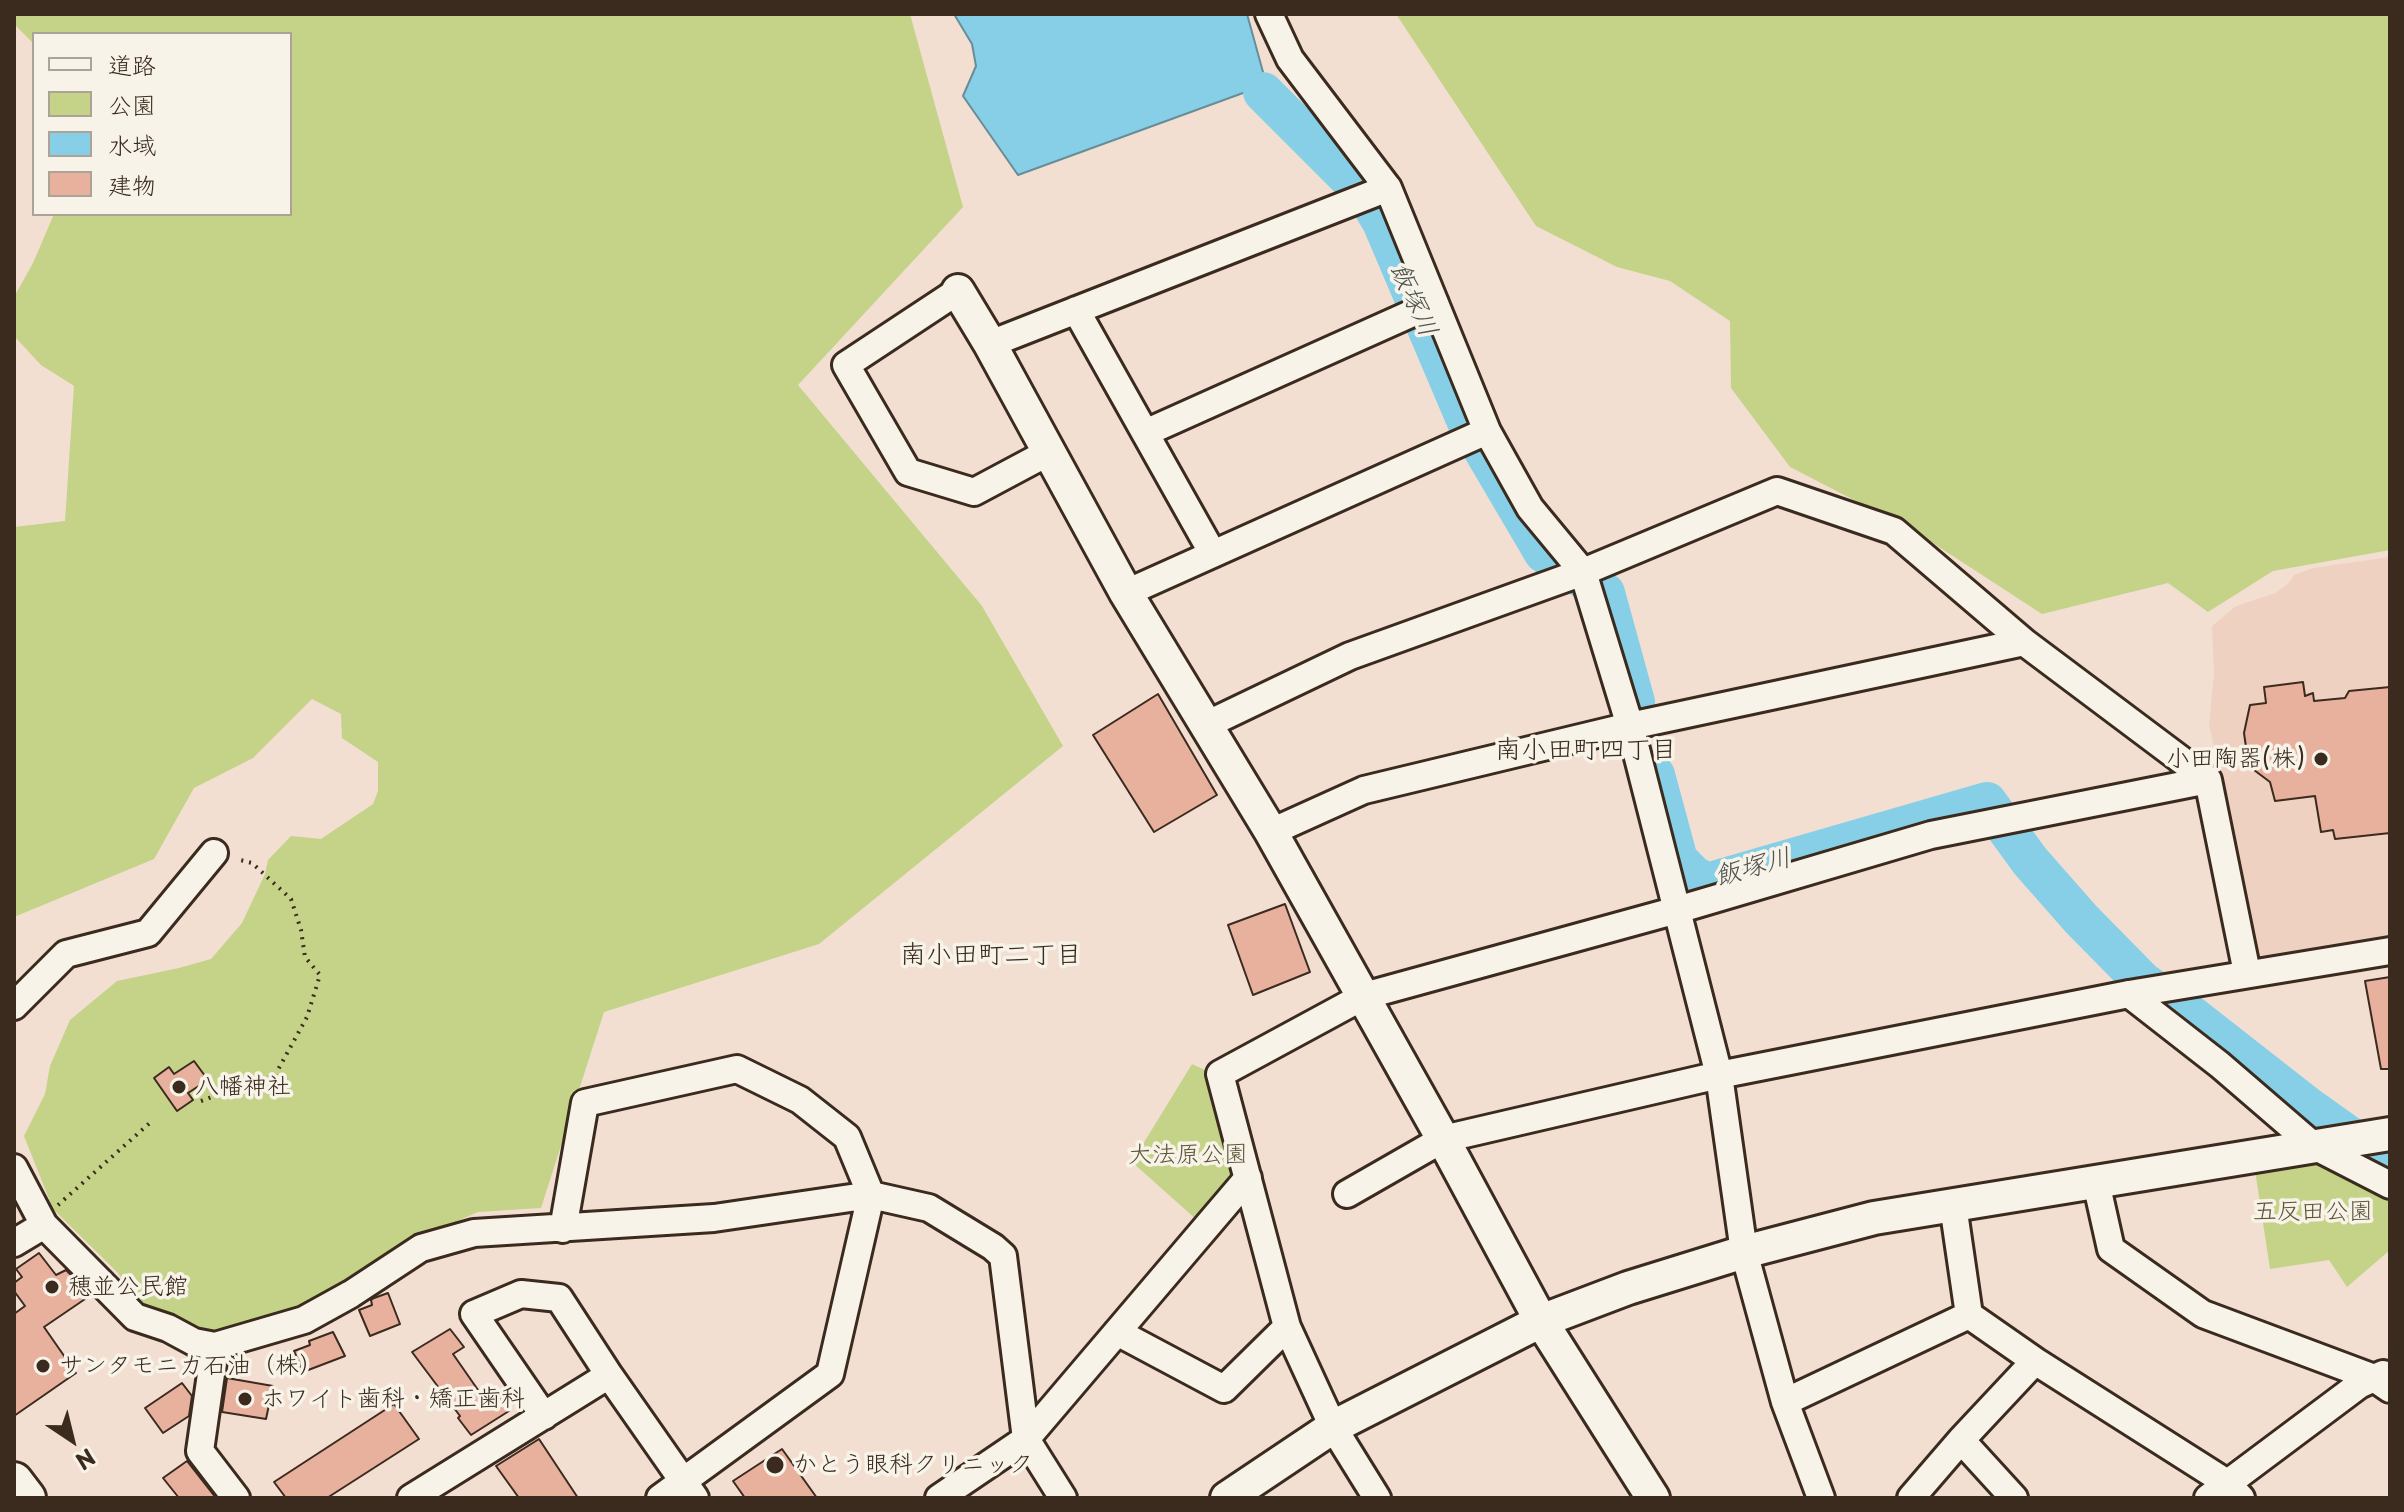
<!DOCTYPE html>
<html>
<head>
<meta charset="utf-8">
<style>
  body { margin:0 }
  #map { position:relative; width:2404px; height:1512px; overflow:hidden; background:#f2dfd2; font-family:"Playpen Sans","Klee One",sans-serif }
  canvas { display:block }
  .frame { position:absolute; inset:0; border:16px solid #3b2a1e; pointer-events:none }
  .legend { position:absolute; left:32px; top:32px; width:260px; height:184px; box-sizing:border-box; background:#f7f3e8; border:2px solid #aca397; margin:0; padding:10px 14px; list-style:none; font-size:24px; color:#3b2a1e }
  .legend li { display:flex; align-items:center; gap:16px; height:40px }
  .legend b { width:40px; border:2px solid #aca397 }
  .north { position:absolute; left:32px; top:1400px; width:80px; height:80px; -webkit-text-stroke:6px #f7f3e8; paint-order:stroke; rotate:145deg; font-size:22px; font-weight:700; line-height:32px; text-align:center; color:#3b2a1e }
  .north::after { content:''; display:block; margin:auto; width:28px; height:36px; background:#3b2a1e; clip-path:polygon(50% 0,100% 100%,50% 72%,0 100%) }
</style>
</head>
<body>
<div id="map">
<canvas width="2404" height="1512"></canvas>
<div class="frame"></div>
<ul class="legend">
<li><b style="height:10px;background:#f7f3e8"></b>道路</li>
<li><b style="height:22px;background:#c4d388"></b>公園</li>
<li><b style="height:22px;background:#86cfe7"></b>水域</li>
<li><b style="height:22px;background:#e8b19d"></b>建物</li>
</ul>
<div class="north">N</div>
</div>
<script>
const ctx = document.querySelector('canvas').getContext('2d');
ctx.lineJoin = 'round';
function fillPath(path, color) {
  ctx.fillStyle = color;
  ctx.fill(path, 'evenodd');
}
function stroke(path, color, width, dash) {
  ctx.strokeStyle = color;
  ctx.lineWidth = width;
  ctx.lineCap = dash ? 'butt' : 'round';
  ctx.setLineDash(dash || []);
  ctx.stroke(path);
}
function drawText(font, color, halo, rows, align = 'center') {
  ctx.font = font + ' "Playpen Sans","Klee One",sans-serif';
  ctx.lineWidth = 7;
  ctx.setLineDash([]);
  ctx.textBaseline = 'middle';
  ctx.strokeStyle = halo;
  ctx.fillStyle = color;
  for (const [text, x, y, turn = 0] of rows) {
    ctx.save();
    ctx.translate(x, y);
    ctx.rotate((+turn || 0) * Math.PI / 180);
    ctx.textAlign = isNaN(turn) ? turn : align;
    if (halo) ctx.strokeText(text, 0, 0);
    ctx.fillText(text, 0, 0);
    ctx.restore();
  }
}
fillPath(new Path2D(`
  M2390 557V939L2257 960 2222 780 2209 725 2214 673 2212 626 2236 606 2275 593 2288 584 2294 575 2313 568Z`), '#efd1c2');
fillPath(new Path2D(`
  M14 14H910L963 207 798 385 982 606 1063 746 819 944 604 1012 541 1208 478 1212 415 1240 350 1284 260 1325 215 1340 138 1304 118 1273 53 1209 24 1136 45 1094 50 1066 70 1020 117 981 179 968 211 959 242 923 265 874 268 860 291 836 321 839 373 804 378 791V762L342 738 341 714 312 699 253 758 194 788 154 859 14 917V527L65 521 74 386 41 365 14 336V297L33 263 54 214H290V34H34V44L14 24Z
  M1396 14H2390V550L2273 571 2208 612 2168 583 2042 614 1916 532 1790 467 1731 388 1730 321 1670 281 1617 267 1536 226Z
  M1192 1064 1207 1071 1238 1173 1198 1221 1132 1162Z
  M2323 1160 2390 1198V1250L2347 1287 2329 1260 2270 1269 2255 1170Z`), '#c4d388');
const water = new Path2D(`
  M954 14H1247L1263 72 1243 93 1018 175 963 96 976 66 972 44Z`);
fillPath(water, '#86cfe7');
stroke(water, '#688d97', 2);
stroke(new Path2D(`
  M1263 92 1366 195 1382 222 1467 422 1544 553 1605 593 1635 702
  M1655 775 1678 860 1693 875 1707 883 1987 802 2030 861 2081 919 2143 982 2192 1016 2307 1106 2390 1165`), '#86cfe7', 40);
const building = new Path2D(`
  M2303 682 2305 696 2313 693 2314 701 2345 698 2349 691 2390 687V833L2335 839 2333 830 2321 832 2315 796 2275 801 2270 782 2254 770 2251 746 2246 747 2244 733 2250 705 2266 703 2264 687Z
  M1158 694 1217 795 1154 832 1093 735Z
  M1285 904 1310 972 1253 995 1228 925Z
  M2390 977V1069H2381L2365 981Z
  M194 1061 208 1080 188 1093 193 1100 177 1111 154 1078 169 1067 174 1074Z
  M39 1253 56 1275 66 1270 91 1295 44 1327 76 1373 14 1416V1314L25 1306 14 1291V1283L22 1277 16 1269Z
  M388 1293 400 1324 370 1336 359 1310 372 1305 371 1300 374 1298Z
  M450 1329 464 1347 453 1354 485 1400 496 1393 509 1411 471 1435 458 1418 460 1416 412 1352Z
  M333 1332 345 1356 303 1372 294 1351 310 1345 309 1341Z
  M227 1378 273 1386 266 1419 222 1412Z
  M182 1383 192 1396 189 1416 163 1433 145 1408Z
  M394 1404 419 1439 327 1498H286L274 1482Z
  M539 1439 578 1498H519L496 1466Z
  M782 1449 817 1498H745L733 1481Z
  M187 1461 216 1498H179L163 1478Z`);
fillPath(building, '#e8b19d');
stroke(building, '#3b2a1e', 2);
const minor = new Path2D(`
  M1269 14 1290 59 1388 188 1487 431 1530 508 1583 572 1630 726 1719 1075 1744 1252 1785 1402 1821 1498
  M958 291 846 365 908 472 974 492 1049 452
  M1076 310 1213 554
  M990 344 1388 188
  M1145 433 1435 303
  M1126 593 1487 431
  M1206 725 1350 656 1583 572 1777 491 1894 531 2024 642
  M1271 832 1364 790 1630 726 2024 642 2208 780 2247 973
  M2129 994 2220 1065 2314 1146 2390 1185
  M14 1006 66 954 148 933 214 853
  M14 1168 44 1225
  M2096 1182 2111 1249 2203 1314 2374 1378 2390 1389
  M1347 1194 1443 1139 1719 1075 2129 994 2390 951
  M563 1229 585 1103 737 1069 800 1100 847 1137 871 1195 830 1374 660 1498
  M14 1243 44 1225 135 1317 168 1328 194 1342 215 1346 304 1320 351 1294 421 1248 474 1233 714 1218 871 1195 929 1208 993 1247 1003 1256 1026 1439 1063 1498
  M1969 1315 2035 1361
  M1117 1332 1224 1389 1287 1327
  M215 1346 200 1451 236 1498
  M1785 1402 1969 1315 1953 1205
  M544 1416 474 1314 521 1294 559 1298 609 1375
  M1961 1440 2014 1498
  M411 1498 609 1375 695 1498
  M939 1498 1026 1439 1248 1178
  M1377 1498 1333 1427 1287 1327 1220 1074 1364 996 1677 910 1931 835 2208 780
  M1911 1498 1961 1440 2035 1361 2227 1483 2241 1498
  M2208 1498 2359 1385 2383 1374`);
const tertiary = new Path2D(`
  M958 291 990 344 1126 593 1271 832 1443 1139 1541 1321 1653 1498
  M1227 1498 1333 1427 1541 1321 1628 1288 1744 1252 1874 1218 2390 1134`);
const secondary = new Path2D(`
  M14 1481 27 1498`);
stroke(minor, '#3b2a1e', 32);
stroke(tertiary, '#3b2a1e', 38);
stroke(secondary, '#3b2a1e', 42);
stroke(new Path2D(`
  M201 1101 228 1091 252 1078 274 1077 307 1017 320 975 305 957 301 930 291 899 252 863 236 859
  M58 1205 152 1121`), '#3b2a1e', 4, [2, 6]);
stroke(minor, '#f7f3e8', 26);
stroke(tertiary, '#f7f3e8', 32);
stroke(secondary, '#f7f3e8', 36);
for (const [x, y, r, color] of [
  [2321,759,8,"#3b2a1e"],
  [179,1087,8,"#3b2a1e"],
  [52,1287,8,"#3b2a1e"],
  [43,1366,8,"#3b2a1e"],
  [245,1399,8,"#3b2a1e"],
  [775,1465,10,"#3b2a1e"]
]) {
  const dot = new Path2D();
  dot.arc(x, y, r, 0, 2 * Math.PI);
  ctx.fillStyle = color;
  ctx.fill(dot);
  stroke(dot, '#f7f3e8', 3);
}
drawText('24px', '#3b2a1e', '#f7f3e8', [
  ["小田陶器(株)",2305,759,"right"],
  ["八幡神社",195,1087],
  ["穂並公民館",68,1287],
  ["サンタモニカ石油（株）",59,1366],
  ["ホワイト歯科・矯正歯科",261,1399],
  ["かとう眼科クリニック",793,1465]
], 'left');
drawText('24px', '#5d5438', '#f7f3e8', [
  ["大法原公園",1188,1155],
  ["五反田公園",2313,1212]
]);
drawText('italic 26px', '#4e5350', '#f7f3e8', [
  ["飯塚川",1413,300,66],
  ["飯塚川",1753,868,-15]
]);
drawText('26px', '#3b2a1e', '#f7f3e8', [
  ["南小田町四丁目",1586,751],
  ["南小田町二丁目",991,956]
]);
</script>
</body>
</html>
